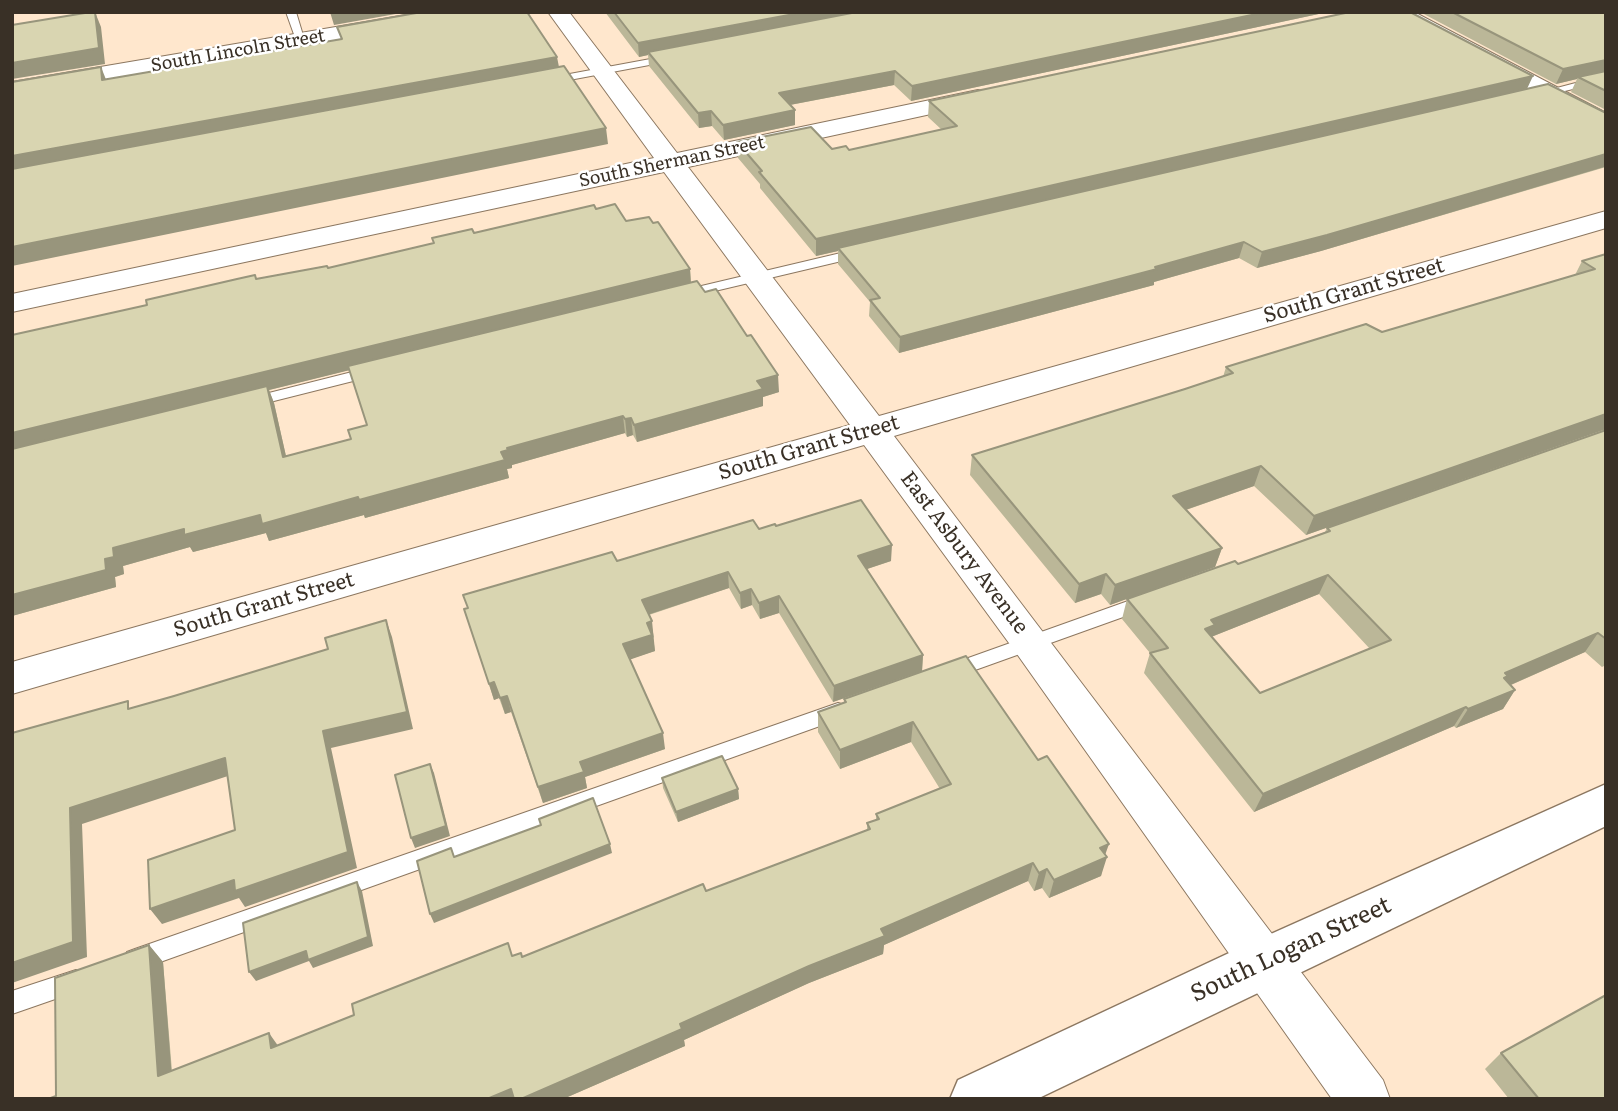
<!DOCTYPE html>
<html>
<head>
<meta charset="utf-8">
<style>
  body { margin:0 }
  #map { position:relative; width:1618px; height:1111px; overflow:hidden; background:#ffe7cd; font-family:Literata,serif }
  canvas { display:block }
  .frame { position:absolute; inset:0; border:14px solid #393026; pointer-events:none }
</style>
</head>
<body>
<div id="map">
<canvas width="1618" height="1111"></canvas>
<div class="frame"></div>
</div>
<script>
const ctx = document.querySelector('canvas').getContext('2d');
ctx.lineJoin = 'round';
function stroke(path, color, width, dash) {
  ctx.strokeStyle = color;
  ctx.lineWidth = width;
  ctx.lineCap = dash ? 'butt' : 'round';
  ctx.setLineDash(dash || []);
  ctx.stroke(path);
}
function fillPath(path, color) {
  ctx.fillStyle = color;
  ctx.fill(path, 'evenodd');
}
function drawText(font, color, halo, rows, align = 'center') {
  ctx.font = font + ' Literata,serif';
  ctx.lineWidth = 5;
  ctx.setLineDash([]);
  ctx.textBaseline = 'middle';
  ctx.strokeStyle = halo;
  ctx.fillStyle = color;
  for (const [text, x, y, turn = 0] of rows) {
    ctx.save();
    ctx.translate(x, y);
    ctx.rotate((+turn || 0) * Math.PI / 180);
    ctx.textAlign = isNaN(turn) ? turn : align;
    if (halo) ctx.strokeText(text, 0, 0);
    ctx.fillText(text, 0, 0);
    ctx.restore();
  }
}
const lane = new Path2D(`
  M286 12H296L305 42 296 40Z
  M672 55 676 56V60L548 84 542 81 548 78Z
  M1606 75V81L1540 97 1534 94Z
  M862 248 867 249V255L681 299 674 295 676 292Z
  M372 367 377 369 379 372 377 375 250 407 242 402 245 399Z
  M1145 595 1151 597 1154 602 1151 607 950 679 943 677 940 672 943 667Z
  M838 703 845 705 848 711 845 717 135 971 127 968 123 960 127 952 135 949Z
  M76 970 84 973 88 981 84 989 12 1014V991Z`);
const street = new Path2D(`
  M424 12H473L470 16 463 18 12 96V82Z
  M548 12H569L677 153 978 90 986 92 990 97 986 102 688 167 879 416 1606 211V228L894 436 1383 1080 1390 1099H1332L1017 654 864 445 12 694V662L850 425 664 172 12 312V294L654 158Z
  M1388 12H1414L1606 113V130L1391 16Z`);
const secondary = new Path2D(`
  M1606 784V826L1037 1099H950L958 1080 1244 946Z`);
stroke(lane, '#8c7760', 2);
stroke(street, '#8c7760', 2);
stroke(secondary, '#8c7760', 3);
fillPath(lane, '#fff');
fillPath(street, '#fff');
fillPath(secondary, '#fff');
fillPath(new Path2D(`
  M605 12H1328L911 101 894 85 790 105 795 110V125L724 140 712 126 699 128 649 66 648 55 639 57Z
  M1420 12H1606V110L1571 92 1577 79 1556 84Z
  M1527 89 1606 113V167L1321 251 1257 268 1239 258 1154 282V285L899 353 869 316 870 302 838 264V251L816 256 760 188V184L738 158 737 142 849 150 942 130 928 117 929 101Z
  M596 209 626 221 690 269 691 282 779 392 763 397V406L637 442 633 435 627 437 625 433 512 465V468L507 469 509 478 365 518 364 515 269 541 266 533 193 552 190 547 123 566 124 574 115 577 116 587 12 616V335L147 305 257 279 328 268 433 243 432 238 474 233ZM349 370 367 425 351 439 286 456 274 403 269 390Z
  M1606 254V429L1306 535 1254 486 1186 510 1222 548 1215 567 1110 605 1101 594 1075 603 970 475 972 455 1185 389 1223 377 1226 367 1382 332 1575 275 1582 261Z
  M1606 430V665L1602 667 1585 652 1511 685 1515 690 1503 709 1456 728 1454 726 1254 812 1144 673 1150 653 1122 619 1127 599 1238 564 1325 532 1327 528ZM1319 594 1370 649 1260 693 1211 637Z
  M776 526 891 561 867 569 923 655 922 671 833 702 779 613 760 619 752 605 741 609 729 588 649 615 654 637 653 638 655 651 630 659 665 749 585 777 587 788 543 803 511 712 505 714 499 698 494 700 464 609 617 561 759 529Z
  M844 699 1038 760 1105 855 1101 876 1049 898 1042 888 1034 891 1028 881 884 945 883 954 809 983 684 1040 685 1046 563 1099H48L56 1096 149 945 163 962 172 1071 278 1045 513 956 522 957 706 891 867 830V823L876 820V814L940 789 911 742 840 769 818 732V712L844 703Z
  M662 778 738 789 739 799 678 822 663 788Z
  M1501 1053 1606 1099H1509L1485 1069Z`), '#bbb798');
fillPath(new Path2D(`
  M95 12 101 27 105 64 12 79V63Z
  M330 12H407L334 25Z
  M805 12H879L648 52V55L639 57 638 43Z
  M1266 12H1328L911 101 912 86Z
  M557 57 560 72 12 174V156Z
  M1606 60 1605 72 1578 77 1577 79 1556 84 1563 69Z
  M101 67 107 82 102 80Z
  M895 71 894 85 779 107V93Z
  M1533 76 1526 91 838 248V251L816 256V239Z
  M795 110V125L724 140 723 125Z
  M711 111 712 126 699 128 698 113Z
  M606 128 608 144 12 266V247Z
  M1606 154V164L1604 167 1321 251 1257 268 1262 252Z
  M1244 242 1239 258 1154 282V285L899 353 900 337Z
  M690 269 691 286 269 390 274 403 290 474 12 453V433Z
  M778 375 779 392 763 397V406L637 442 634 425 757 381Z
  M1606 414V429L1306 535 1314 516Z
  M623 416 625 433 512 465V468L507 469 509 478 365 518 364 515 269 541 266 533 193 552 190 547 123 566 124 574 115 577 116 587 12 616V595L105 559 113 548 184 529 501 452 507 448Z
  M631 418 633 435 627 437 625 419Z
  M1261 466 1254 486 1168 516 1173 496Z
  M892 545 891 561 858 572V556Z
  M1222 548 1215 567 1110 605 1115 585Z
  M728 572 729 588 644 616 642 600Z
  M1106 574 1101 594 1075 603 1079 584Z
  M1328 575 1319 594 1211 637 1205 629 1211 620Z
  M751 589 752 605 741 609 740 593Z
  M779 596V613L760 619 759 603Z
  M386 620 392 637 413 729 331 748 357 868 245 907 239 898 162 924 150 909 234 880 323 731Z
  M652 621 655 651 626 661 623 644 647 623Z
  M1598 633 1585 652 1499 690 1505 673Z
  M923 655 922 671 833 702 834 686Z
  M494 682 499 698 494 700 489 684Z
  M1515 690 1503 709 1456 728 1468 709Z
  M507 696 511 712 505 714 500 698Z
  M1466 707 1454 726 1254 812 1263 794Z
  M913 722 911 742 840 769V750Z
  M663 733 665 749 585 777 587 788 543 803 538 787 580 762Z
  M225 758 234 774 82 824 87 957 12 983V963L70 808Z
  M430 764 434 773 450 836 415 848 411 838Z
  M738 789 739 799 678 822 676 812Z
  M610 844 612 853 434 923 430 914Z
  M1109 844 1104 858 1107 857 1101 876 1049 898 1054 880 1100 848Z
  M1033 863 1028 881 884 945 883 954 809 983 684 1040 685 1046 563 1099H521L881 929Z
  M1047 869 1042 888 1034 891 1039 873Z
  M357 882 362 891 373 946 313 968 309 961 256 981 249 972Z
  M149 945 163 962 173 1092 158 1076Z
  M269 1033 281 1050 271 1048Z
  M511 1089 516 1099H487Z`), '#98957c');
const building = new Path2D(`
  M91 12H95L99 48 12 63V25Z
  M422 12H527L557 57 12 156V82L101 67 102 80 342 39 337 27Z
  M614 12H805L638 43Z
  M857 12H1266L912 86 895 71 779 93 795 110 723 125 711 111 698 113 648 52Z
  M1350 12H1410L1533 76 816 239 759 172 762 171 737 142 811 127 832 149 846 146 849 150 957 126 929 101Z
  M1452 12H1606V60L1563 69Z
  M564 66 606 128 12 247V169Z
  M1606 71V91L1578 77Z
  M1548 84 1606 113V154L1327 235 1262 252 1244 242 1155 267 1157 269 900 337 870 300 880 298 838 248Z
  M615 204 626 221 649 217 653 223 658 222 690 269 12 433V335L147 305 146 300 237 279 255 275 256 279 327 266 328 268 434 243 432 238 472 229 474 233 594 205 596 209Z
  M1606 254V414L1314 516 1261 466 1173 496 1222 548 1115 585 1106 574 1079 584 972 455 1185 389 1233 373 1226 367 1366 324 1382 332 1595 269 1582 261Z
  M697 281 705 292 716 289 747 336 751 335 778 375 757 381 763 389 634 425 631 418 625 419 623 416 507 448 508 450 501 452 505 460 359 500 358 497 262 524 260 515 184 535V529L113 548 114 557 105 559 106 570 12 595V449L267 386 283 457 351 439 348 430 367 425 348 366Z
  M1606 430V639L1598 633 1505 673 1508 676 1504 678 1515 690 1468 709 1466 707 1263 794 1150 653 1168 648 1127 599 1235 561 1238 564 1330 531 1327 528ZM1328 575 1391 640 1260 693 1205 629 1215 625 1211 620Z
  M861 500 892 545 858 556 923 655 834 686 779 596 759 603 751 589 740 593 728 572 642 600 652 621 647 623 652 635 623 644 663 733 580 762 584 772 538 787 507 696 500 698 494 682 489 684 464 609 468 608 463 595 612 552 617 561 753 520 759 529 775 524 776 526Z
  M386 620 407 712 323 731 348 852 235 891 234 880 150 909 148 860 235 830 225 758 70 808 73 942 12 963V733L128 701V709L174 696 328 649 325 638Z
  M966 656 1038 760 1047 756 1109 844 1100 848 1107 857 1054 880 1047 869 1039 873 1033 863 881 929 885 936 809 966 680 1024 682 1029 521 1099H514L511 1089 487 1099H48L56 1096 55 978 149 945 158 1076 269 1033 271 1048 354 1015 352 1004 508 943 512 956 521 953 522 957 703 884 706 891 870 829 867 823 879 819 876 814 951 784 913 722 840 750 818 712 846 702 844 699Z
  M722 756 738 789 676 812 662 778Z
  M430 764 446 826 411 838 395 775Z
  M593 798 610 844 430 914 417 861 451 848 454 857 541 825 539 819Z
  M357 882 368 937 308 960 306 951 249 972 243 923Z
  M1606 995V1099H1539L1501 1053Z`);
fillPath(building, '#d9d5b1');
stroke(building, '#98957c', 2);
drawText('18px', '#393026', '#fff', [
  ["South Lincoln Street",238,51,-10],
  ["South Sherman Street",672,162,-12]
]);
drawText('21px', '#393026', '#fff', [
  ["South Grant Street",1354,291,-16],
  ["South Grant Street",809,448,-16],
  ["East Asbury Avenue",964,553,53],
  ["South Grant Street",264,605,-16]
]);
drawText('24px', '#393026', '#fff', [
  ["South Logan Street",1291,950,-25]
]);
</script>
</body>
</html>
